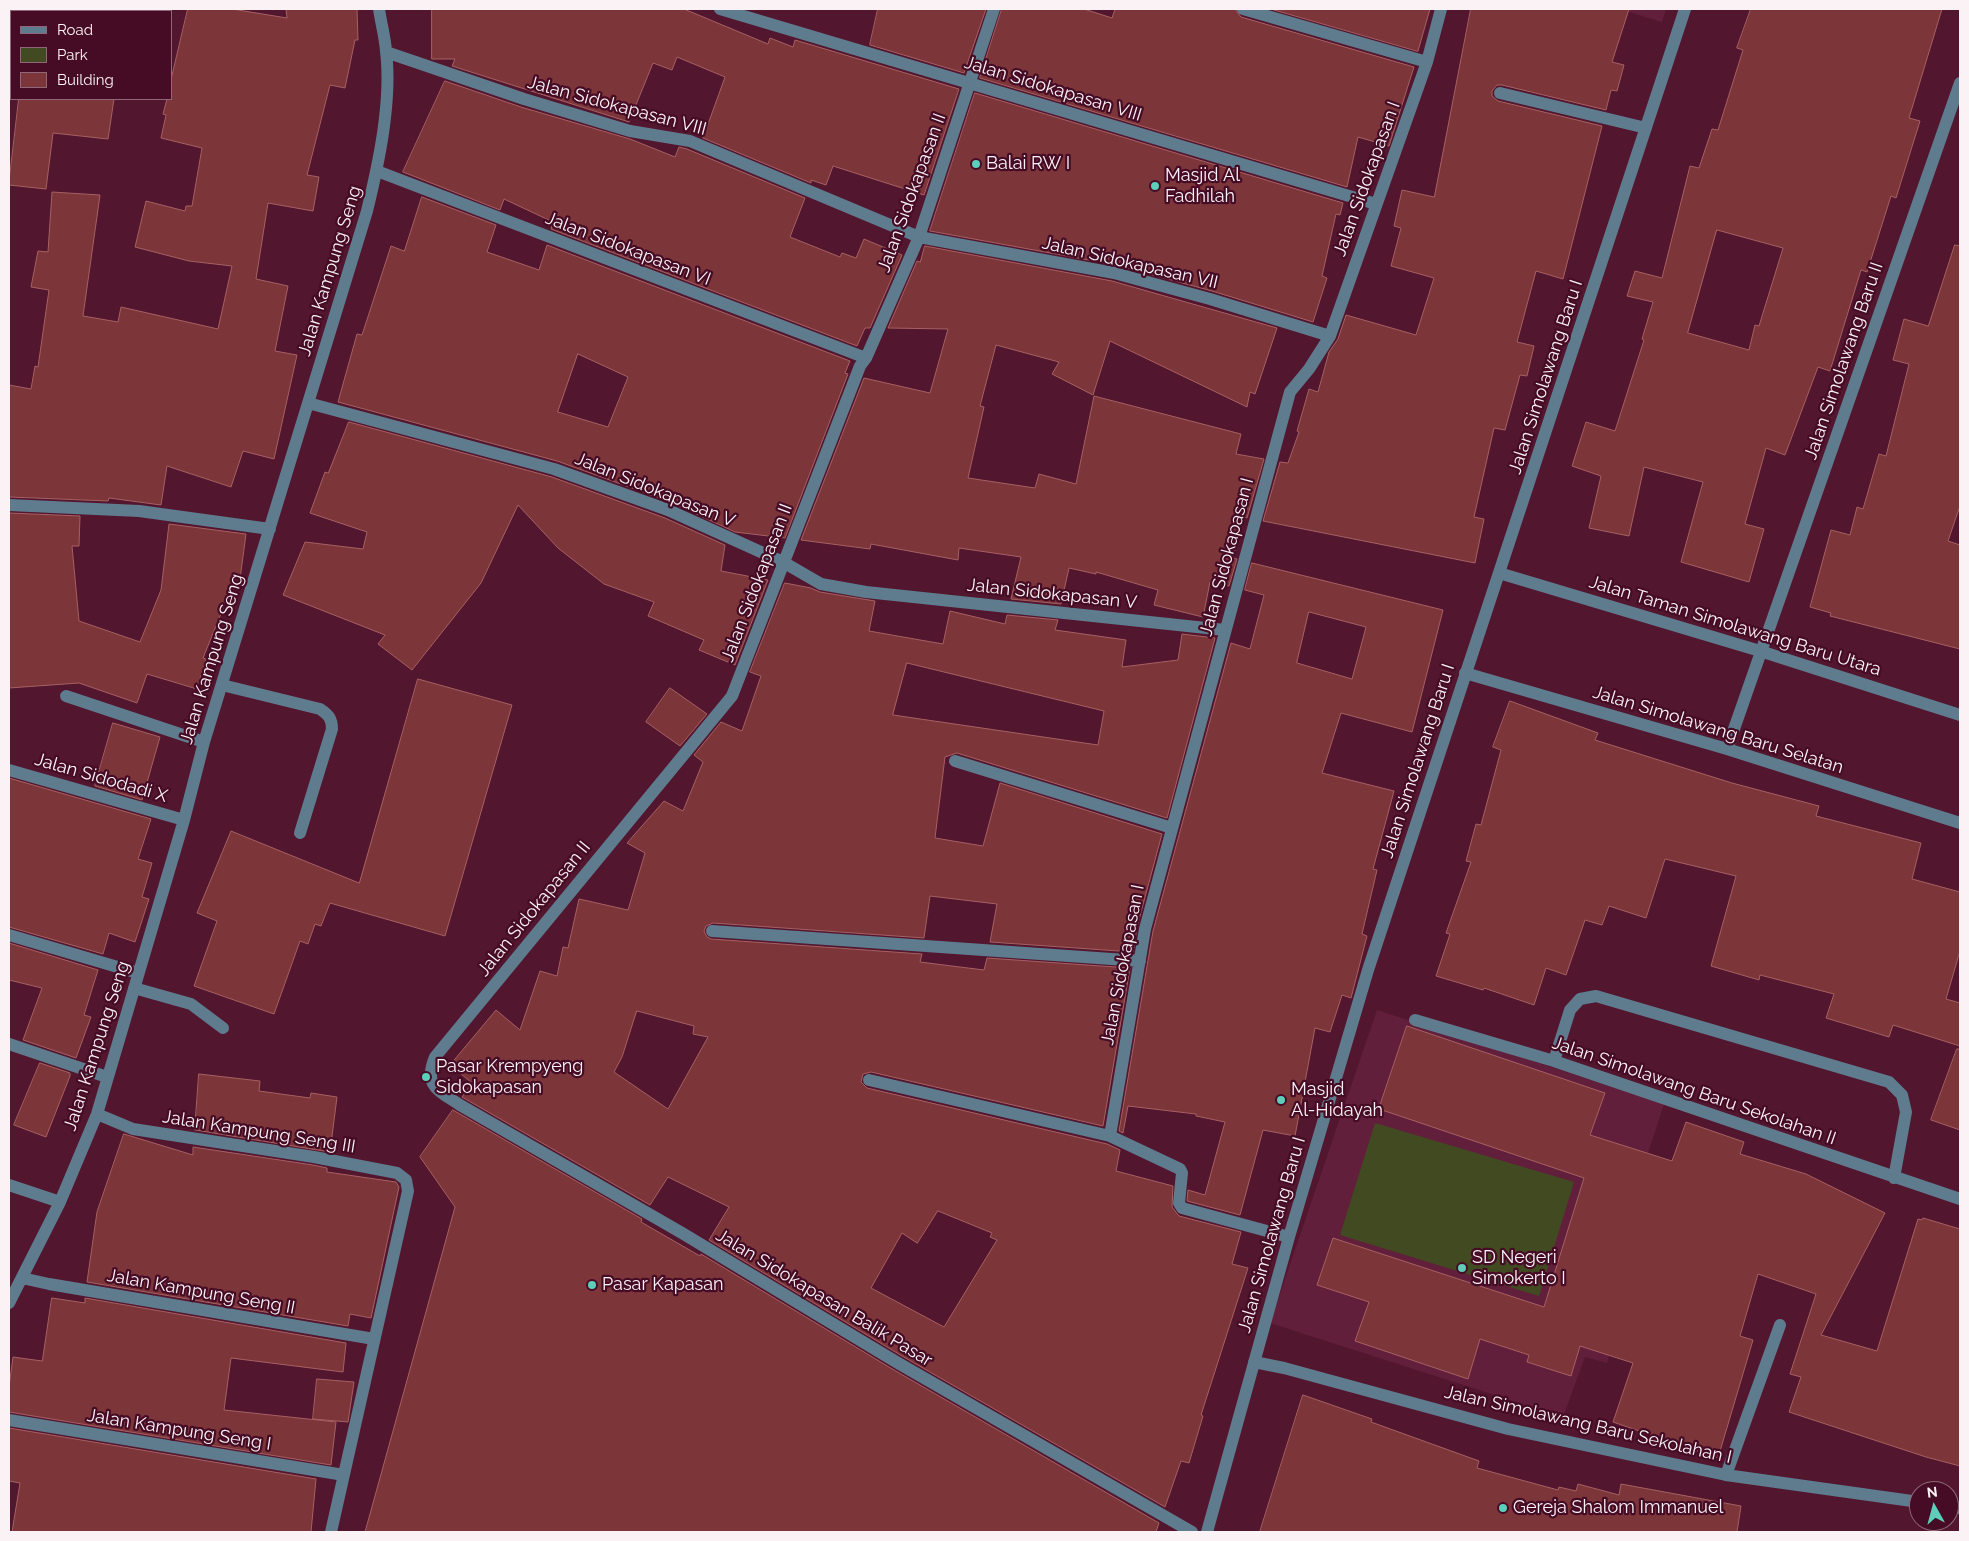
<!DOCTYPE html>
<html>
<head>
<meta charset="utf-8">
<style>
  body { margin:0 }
  #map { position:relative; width:1969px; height:1541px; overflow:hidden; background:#52162f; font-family:Raleway,sans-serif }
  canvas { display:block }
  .frame { position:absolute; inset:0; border:10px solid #faf2f4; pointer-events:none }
  .legend { position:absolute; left:10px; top:10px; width:162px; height:90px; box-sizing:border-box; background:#460b25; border:1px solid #8e6778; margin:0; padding:6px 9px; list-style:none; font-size:15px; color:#faf2f4 }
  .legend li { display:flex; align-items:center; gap:10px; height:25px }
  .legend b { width:25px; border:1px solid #8e6778 }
  .north { position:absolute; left:1909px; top:1481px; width:50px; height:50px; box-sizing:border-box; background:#460b25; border:1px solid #8e6778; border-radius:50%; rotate:353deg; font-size:14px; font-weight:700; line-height:20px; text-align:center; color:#faf2f4 }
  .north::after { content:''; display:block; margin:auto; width:18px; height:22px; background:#5dceb9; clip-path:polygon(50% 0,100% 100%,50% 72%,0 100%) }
</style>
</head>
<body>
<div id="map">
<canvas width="1969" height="1541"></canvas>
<div class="frame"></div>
<ul class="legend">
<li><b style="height:6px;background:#5f7b8e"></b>Road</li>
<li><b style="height:14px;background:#424a21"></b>Park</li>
<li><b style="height:14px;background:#7c363a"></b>Building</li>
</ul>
<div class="north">N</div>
</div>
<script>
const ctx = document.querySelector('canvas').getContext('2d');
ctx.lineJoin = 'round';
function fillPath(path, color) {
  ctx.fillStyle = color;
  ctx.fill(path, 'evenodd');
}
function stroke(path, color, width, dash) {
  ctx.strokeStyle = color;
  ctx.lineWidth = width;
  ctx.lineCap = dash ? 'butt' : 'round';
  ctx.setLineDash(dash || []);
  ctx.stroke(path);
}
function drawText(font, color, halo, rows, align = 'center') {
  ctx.font = font + ' Raleway,sans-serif';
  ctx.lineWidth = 4.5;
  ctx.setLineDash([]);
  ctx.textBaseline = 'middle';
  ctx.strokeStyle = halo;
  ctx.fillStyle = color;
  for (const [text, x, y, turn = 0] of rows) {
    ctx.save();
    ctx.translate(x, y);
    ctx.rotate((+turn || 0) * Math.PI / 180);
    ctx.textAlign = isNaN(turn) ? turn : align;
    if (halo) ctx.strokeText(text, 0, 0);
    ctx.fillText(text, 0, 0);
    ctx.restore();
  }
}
fillPath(new Path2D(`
  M1619 9H1666L1662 22Z
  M1377 1010 1664 1104 1631 1205 1652 1213 1607 1363 1585 1357 1563 1417 1270 1323Z`), '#621f3b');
fillPath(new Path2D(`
  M1375 1123 1574 1182 1539 1296 1340 1235Z`), '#424a21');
const building = new Path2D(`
  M188 9H232L287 18 286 9H357L358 40H355L345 88 330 85 307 175 319 177 313 211 268 203 256 279 288 286 275 351 297 355 274 459 243 451 231 487 167 466 161 505 109 498 108 501 9 497V385L31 389 35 366 38 367 49 290 31 287 38 251 48 252 52 192 100 195 83 316 118 322 121 307 218 329 232 266 189 261 135 247 146 201 185 211 186 206H192L202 148 161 138 166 115 163 114 167 99H171V80Z
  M432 9H684L768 44 770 38 793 47 795 40 959 89 924 195 833 166 826 185 811 180V183L703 138 725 77 677 57 672 70 653 63 629 122 452 66 455 59H432Z
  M878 9H986L964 73 870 45Z
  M1002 9H1084L1112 18 1115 9H1235L1241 17 1414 67 1389 146 1358 137 1347 187 980 78Z
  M1271 9H1430L1418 51Z
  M1471 9H1629L1612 62 1624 65 1617 91 1611 90 1606 110 1502 85H1497L1492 91V96L1498 101 1602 126 1563 279 1536 271 1517 342 1534 346 1527 376 1520 375 1505 430 1494 428 1474 517 1484 519 1475 563 1263 521 1280 462 1288 463 1299 432 1297 431 1309 389 1318 392 1329 352 1338 339 1346 315 1416 335 1434 278 1391 266 1401 228 1394 226 1402 190 1434 197Z
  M1751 9H1942L1909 118 1920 121 1896 198 1891 196 1867 272 1861 270 1830 371 1818 367 1785 455 1766 448 1745 524 1764 529 1749 582 1681 562 1703 482 1644 467 1629 536 1589 528 1601 476 1572 466 1586 422 1615 431 1644 340 1642 339 1653 302 1627 296 1635 271 1662 278 1690 166 1699 168 1712 129 1718 130 1743 50 1737 48ZM1717 230 1783 248 1759 326 1755 325 1749 350 1688 333Z
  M445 81 521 107 630 139 675 157 679 147 687 149 805 198 790 237 840 257 842 253 856 258 864 239 902 255 870 328H865L857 346 551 229 553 222 504 199 500 210 403 172Z
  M975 93 1343 203 1340 215 1336 214 1322 276 1327 278 1313 322 1212 291 1116 265 930 231Z
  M19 99H114L108 139 53 133 46 189 9 185Z
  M422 197 496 225 487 252 539 270 547 245 850 361 845 373 848 374 785 538 735 532 671 502 557 461 338 402 357 334 362 335 391 246 404 251ZM578 354 628 377 608 427 558 412Z
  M1955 245 1960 246V506L1948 541 1960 545V649L1830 616 1831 613 1810 607 1831 530 1850 535 1857 507 1863 509 1879 454 1886 456 1909 364 1893 360 1904 319 1928 326Z
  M925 246 1112 281 1277 328 1255 394 1250 392 1247 407 1110 341 1093 395 1052 374 1059 362 996 345 980 406 984 407 968 478 1035 488 1039 474 1076 484 1094 396 1241 434 1236 454 1264 459 1247 518 1242 517 1233 558 1237 559 1229 586 1210 582 1203 617 1154 605 1158 590 1096 572V574L1069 568 1061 604 1011 599 1021 557 959 548 958 560 871 544 870 549 801 540 864 378 930 393 948 329 888 328 917 261 920 262Z
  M349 422 552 477 665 518 725 545 721 571 768 580 735 665 699 650 704 640 648 616 654 602 604 584 558 548 518 505 481 583 412 670 378 644 385 635 283 595 305 542 363 549 367 532 310 513 325 472 328 473Z
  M9 513 80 516 79 546H72L79 621 140 642 161 590 169 524 246 534 240 579 236 577 203 658 206 659 197 689 147 674 137 703 79 683 9 688Z
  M1252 563 1443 610 1412 732 1341 713 1322 773 1394 791 1373 869 1377 870 1362 934 1367 936 1351 998 1342 995 1330 1032 1315 1028 1295 1136 1263 1130 1240 1215 1187 1201 1188 1190 1205 1195 1225 1122 1196 1116V1114L1128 1106 1123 1133 1119 1131 1153 931 1231 643 1250 649 1264 595 1245 590ZM1309 612 1366 627 1352 679 1297 663Z
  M785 583 811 588 820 592 875 601 869 631 943 644 950 611 1005 624 1007 615 1058 620 1055 630 1126 640 1122 667 1178 660 1182 634 1215 638 1167 818 957 753 945 757 935 838 983 846 1000 783 1162 834 1137 927 1133 952 990 942 997 904 930 896 924 938 713 923 706 926 704 931 707 937 711 939 922 954 920 962 984 970 987 958 1130 968 1103 1126 871 1072 863 1074 861 1082 867 1088 1107 1144 1120 1150 1116 1171 1173 1186 1172 1207 1179 1216 1241 1232 1232 1264 1248 1268 1201 1415 1203 1416 1189 1463 1181 1461 1165 1507 902 1356 709 1240 729 1207 668 1177 650 1205 462 1097 472 1083 450 1065 496 1010 520 1030 540 971 557 976 563 947 568 948 579 899 628 910 645 853 627 843 664 801 683 811 703 762 694 755 721 722 742 731 761 676 750 672ZM907 663 1104 711 1098 745 893 715ZM637 1011 694 1026 693 1034 708 1037 668 1109 614 1072 622 1057ZM938 1211 992 1233 990 1237 997 1240 944 1327 871 1288 902 1233 917 1243Z
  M418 679 512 705 445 936 330 903 321 926 315 924 308 944 300 941 274 1014 194 986 217 921 197 913 231 831 359 883Z
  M670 688 707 714 680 746 646 722Z
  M1510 701 1598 733 1595 740 1732 783 1819 806 1816 816 1921 843 1912 879 1960 892V951L1946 999 1960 1003V1046L1893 1025 1889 1037 1826 1018 1834 994 1760 975 1759 980 1711 966 1736 876 1665 859 1646 918 1609 906 1602 925 1585 920 1566 975 1546 968 1534 1005 1484 988 1483 990 1436 976 1450 934 1446 933 1471 862 1466 861 1476 824 1481 825 1501 750 1493 747Z
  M113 723 160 737 142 800 95 786Z
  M9 778 151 819 138 859 152 863 142 897 149 899 135 942 109 933 103 954 9 927Z
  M9 943 98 970 84 1015 91 1017 76 1058 23 1040 42 988 9 980Z
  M1407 1026 1605 1093 1590 1135 1672 1161 1686 1122 1744 1142 1740 1154 1806 1174 1885 1213 1821 1335 1877 1351 1918 1219 1922 1220 1923 1218 1960 1229V1466L1926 1457 1789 1412 1801 1377 1790 1374 1816 1294 1758 1274 1740 1336 1753 1340 1718 1458 1613 1422 1633 1363 1580 1346 1571 1376 1527 1362 1529 1355 1480 1339 1468 1379 1355 1341 1369 1302 1317 1285 1333 1238 1544 1307 1584 1178 1379 1109Z
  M1957 1049H1960V1130L1931 1120Z
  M40 1063 70 1073V1076L46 1137 14 1125Z
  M199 1074 260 1081 259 1091 310 1098 311 1093 337 1097 330 1152 195 1130Z
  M453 1110 642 1219 641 1222 700 1256 701 1254 894 1370 1159 1523 1156 1532H365L455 1207 420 1157Z
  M124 1134 193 1155V1147L313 1165 327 1168V1172L396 1182 399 1187 371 1318 350 1314 348 1326 87 1282 97 1212Z
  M52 1298 85 1303V1298L346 1343 343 1372 231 1358 224 1410 336 1422 331 1465 9 1412V1387L13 1357 42 1361Z
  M317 1379 354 1382 348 1422 313 1419Z
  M1303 1395 1372 1419 1371 1422 1479 1461 1477 1468 1558 1490 1559 1487 1576 1491 1578 1484 1619 1495 1621 1484 1741 1506 1737 1532H1260Z
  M9 1428 316 1479 311 1532H12L20 1483 9 1481Z`);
fillPath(building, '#7c363a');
stroke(building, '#a76062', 1);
stroke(new Path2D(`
  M720 9 1376 204
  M994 9 919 237 866 358 860 366 732 696 435 1057C423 1086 438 1090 460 1105L682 1233 898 1363 1192 1532
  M1243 9 1427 62
  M386 52 524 99 630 131 690 141 919 237 1114 273 1210 299 1330 336
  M1500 93 1646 128
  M377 171 866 358
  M308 403 554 469 668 510 783 562 821 584 866 592 1225 630
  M9 505 139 511 270 529
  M1499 573 1760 651 1960 715
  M1465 673 1727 749 1960 823
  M222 685 320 709C329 715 332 719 332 729L300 833
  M66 696 204 742
  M1727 749 1960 83
  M955 761 1172 828
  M9 770 184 820
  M712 931 1140 961
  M9 935 138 973
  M134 988 191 1004 223 1028
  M1415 1020 1554 1061 1960 1199
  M9 1044 107 1077
  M1554 1061 1570 1010 1580 999 1596 996 1889 1082 1902 1095 1906 1112 1894 1178
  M869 1080 1110 1136 1180 1169 1182 1173 1179 1203 1182 1208 1289 1237
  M97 1114 133 1129 314 1157 397 1173 406 1180 408 1191 331 1532
  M1110 1136 1145 929 1290 392 1309 369 1330 336 1427 62 1441 9
  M9 1185 60 1202
  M22 1278 49 1284 374 1339
  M9 1303 60 1202 97 1114 184 820 204 742 367 211C379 162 392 101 386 51 385 37 381 23 379 9
  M1254 1362 1284 1368 1508 1429 1726 1475 1919 1502
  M9 1420 344 1475
  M1726 1475 1780 1325
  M1949 1506 1960 1508
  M1207 1532 1289 1237 1368 970 1685 9`), '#5f7b8e', 12);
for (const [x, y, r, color] of [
  [976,164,5,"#5dceb9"],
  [1155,186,5,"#5dceb9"],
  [426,1077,5,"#5dceb9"],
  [1281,1100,5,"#5dceb9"],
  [1462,1268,5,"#5dceb9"],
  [592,1285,5,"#5dceb9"],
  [1503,1508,5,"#5dceb9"]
]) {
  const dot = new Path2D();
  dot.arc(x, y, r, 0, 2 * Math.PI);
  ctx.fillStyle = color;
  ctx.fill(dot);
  stroke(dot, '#460b25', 2);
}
drawText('18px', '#faf2f4', '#460b25', [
  ["Jalan Sidokapasan VIII",1053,89,17],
  ["Jalan Sidokapasan VIII",617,106,15],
  ["Jalan Sidokapasan I",1367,179,-70],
  ["Jalan Sidokapasan II",912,193,-70],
  ["Jalan Sidokapasan VI",628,249,21],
  ["Jalan Sidokapasan VII",1130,263,13],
  ["Jalan Kampung Seng",330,271,-73],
  ["Jalan Simolawang Baru II",1844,361,-71],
  ["Jalan Simolawang Baru I",1546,377,-72],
  ["Jalan Sidokapasan V",655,490,22],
  ["Jalan Sidokapasan I",1227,557,-75],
  ["Jalan Sidokapasan II",757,583,-69],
  ["Jalan Sidokapasan V",1052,594,6],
  ["Jalan Taman Simolawang Baru Utara",1735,626,17],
  ["Jalan Kampung Seng",212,659,-73],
  ["Jalan Simolawang Baru Selatan",1718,730,17],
  ["Jalan Simolawang Baru I",1418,761,-72],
  ["Jalan Sidodadi X",101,778,16],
  ["Jalan Sidokapasan II",534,909,-51],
  ["Jalan Sidokapasan I",1123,965,-79],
  ["Jalan Kampung Seng",97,1046,-72],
  ["Jalan Simolawang Baru Sekolahan II",1694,1091,19],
  ["Jalan Kampung Seng III",259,1132,9],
  ["Jalan Simolawang Baru I",1272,1235,-74],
  ["Jalan Kampung Seng II",201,1292,10],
  ["Jalan Sidokapasan Balik Pasar",824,1298,31],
  ["Jalan Simolawang Baru Sekolahan I",1588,1425,13],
  ["Jalan Kampung Seng I",179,1430,9]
]);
drawText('18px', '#faf2f4', '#460b25', [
  ["Balai RW I",986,164],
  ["Masjid Al",1165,176],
  ["Fadhilah",1165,197],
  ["Pasar Krempyeng",436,1067],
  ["Sidokapasan",436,1088],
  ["Masjid",1291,1090],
  ["Al-Hidayah",1291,1111],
  ["SD Negeri",1472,1258],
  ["Simokerto I",1472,1279],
  ["Pasar Kapasan",602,1285],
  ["Gereja Shalom Immanuel",1513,1508]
], 'left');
</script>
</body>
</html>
